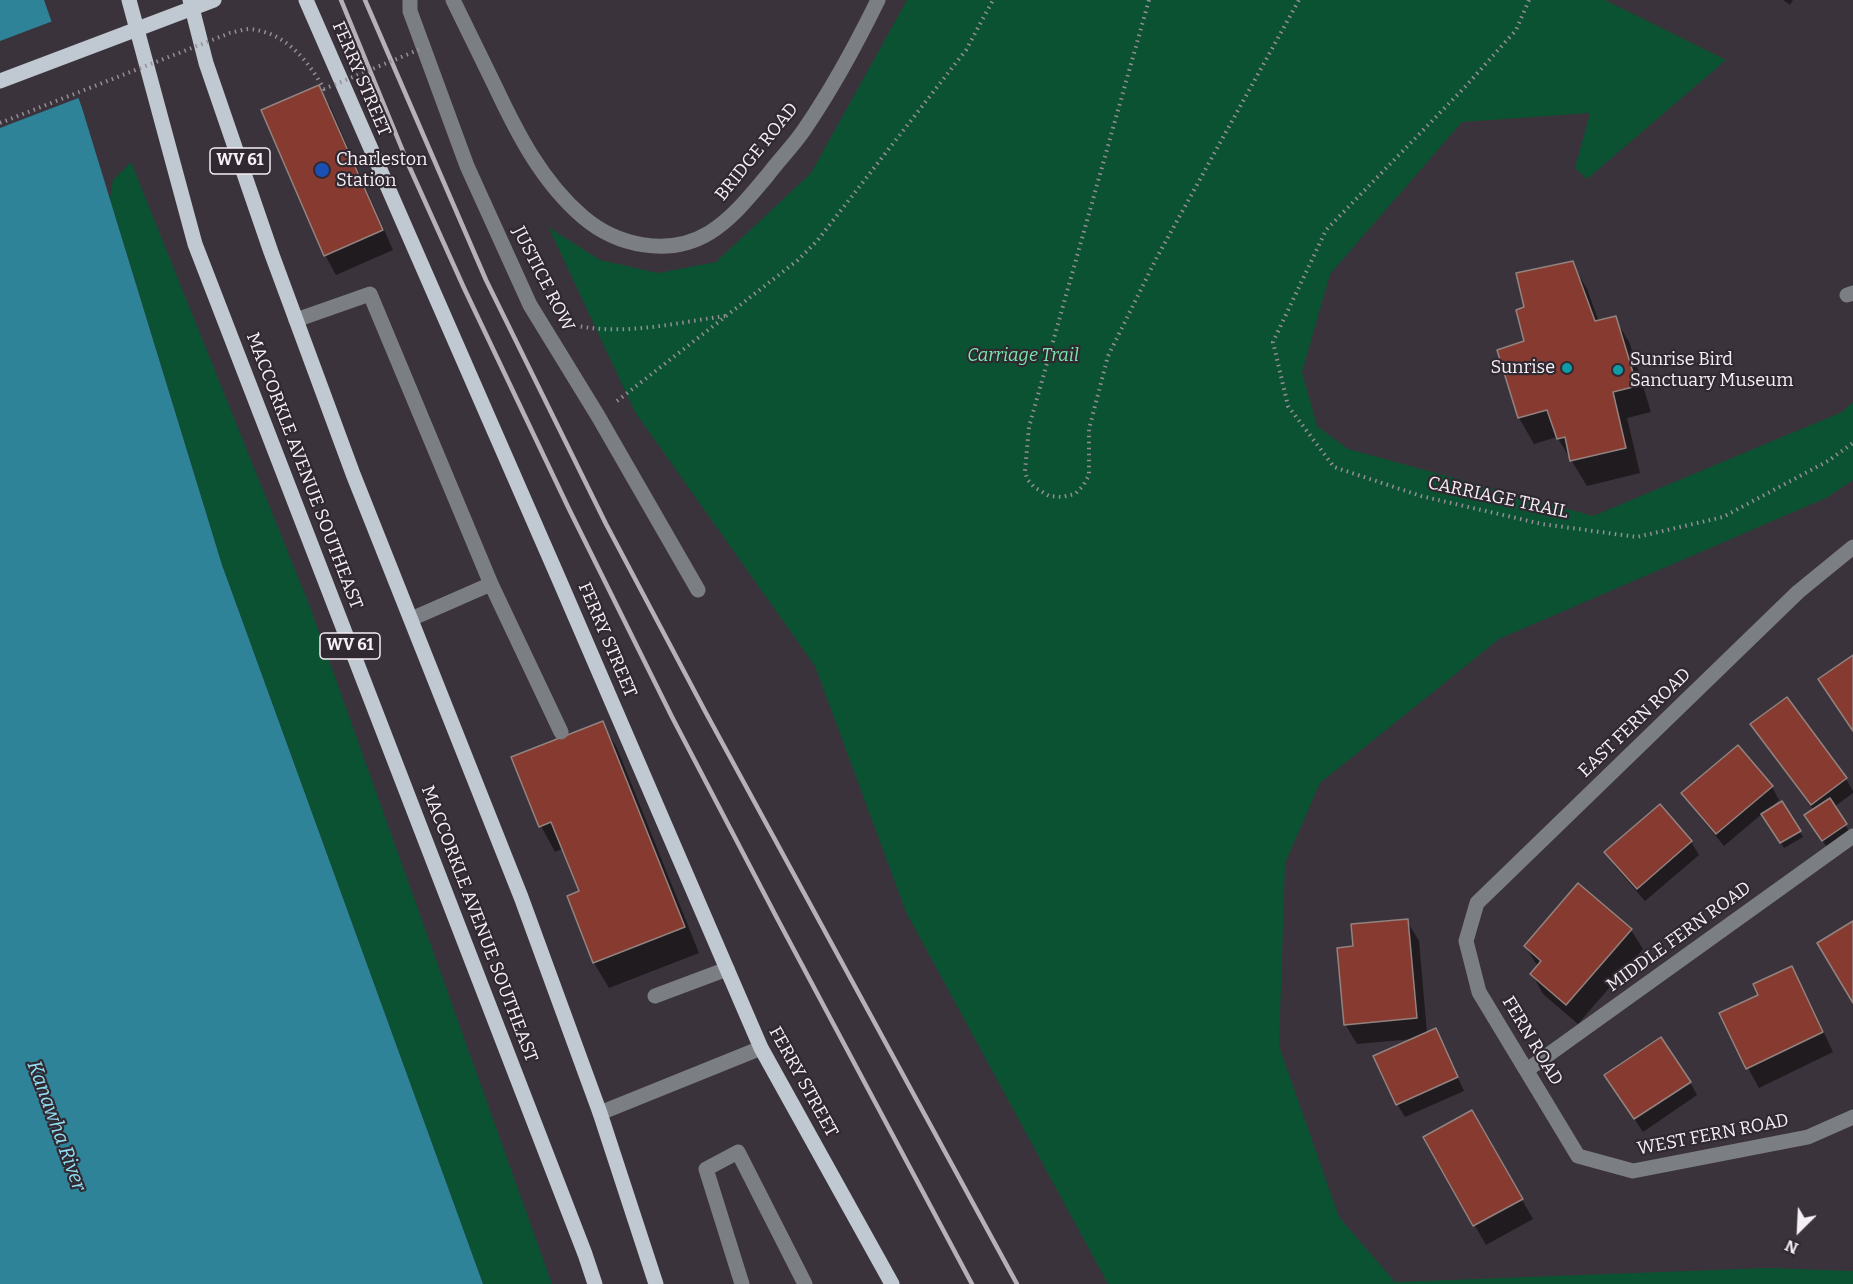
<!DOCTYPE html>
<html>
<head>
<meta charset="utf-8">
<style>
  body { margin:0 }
  #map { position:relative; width:1853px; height:1284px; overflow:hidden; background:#3b333b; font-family:Bitter,serif }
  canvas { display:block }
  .north { position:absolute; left:1769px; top:1200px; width:60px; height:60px; -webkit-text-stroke:4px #312931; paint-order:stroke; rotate:204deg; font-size:16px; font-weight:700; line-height:24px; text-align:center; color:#f5f0f5 }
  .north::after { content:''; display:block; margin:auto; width:21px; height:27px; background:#f5f0f5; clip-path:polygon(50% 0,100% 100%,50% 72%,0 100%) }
</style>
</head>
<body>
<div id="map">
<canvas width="1853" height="1284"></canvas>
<div class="north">N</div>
</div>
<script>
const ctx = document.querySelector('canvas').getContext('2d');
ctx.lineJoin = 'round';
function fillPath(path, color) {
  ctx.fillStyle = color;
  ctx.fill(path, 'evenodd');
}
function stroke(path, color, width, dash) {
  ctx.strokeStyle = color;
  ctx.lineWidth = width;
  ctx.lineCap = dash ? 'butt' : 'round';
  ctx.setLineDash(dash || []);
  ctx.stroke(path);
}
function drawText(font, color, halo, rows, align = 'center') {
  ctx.font = font + ' Bitter,serif';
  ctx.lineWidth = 4.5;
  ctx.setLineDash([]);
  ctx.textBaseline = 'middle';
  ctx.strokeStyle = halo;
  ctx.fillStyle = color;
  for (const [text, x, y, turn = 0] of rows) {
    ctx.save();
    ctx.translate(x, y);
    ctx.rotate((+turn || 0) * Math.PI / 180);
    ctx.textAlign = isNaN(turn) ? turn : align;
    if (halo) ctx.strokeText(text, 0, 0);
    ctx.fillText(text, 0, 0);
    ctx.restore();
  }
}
fillPath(new Path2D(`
  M907 0H1605L1726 60 1587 179 1575 168 1590 113 1462 122 1330 274 1302 372 1317 426 1348 449 1593 516 1842 412 1853 402V480L1826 498 1499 639 1320 783 1285 863 1279 1046 1339 1217 1395 1282 1768 1268 1853 1271V1284H1108L906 912 815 666 635 412 547 224 551 229 600 260 658 273 716 262 811 173Z
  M131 162 310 607 552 1284H483L222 565 110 199 113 180Z`), '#0b5233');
fillPath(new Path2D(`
  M0 0H44L82 108 222 565 483 1284H0Z`), '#2f8399');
fillPath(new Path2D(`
  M53 21 81 97 0 128V41Z`), '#3b333b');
fillPath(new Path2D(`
  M1783 0H1793L1790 5Z
  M319 87 330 106 393 250 336 275 325 255Z
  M1572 263 1587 289 1599 322 1615 318 1630 344 1651 412 1627 418 1640 473 1587 486 1557 437 1534 444 1519 418 1499 351 1526 342 1525 308Z
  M1787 699 1846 779 1853 791V793L1834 807 1849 831 1826 846 1810 822 1814 811 1760 737 1752 724Z
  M602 723 617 748 699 953 609 988 594 963 568 897 581 892 564 848 555 852 541 826Z
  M1772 787 1779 800 1768 810 1769 811 1782 803 1803 837 1784 848 1763 813 1724 846 1691 806 1683 793Z
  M1660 806 1691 842 1699 855 1645 901 1614 865 1606 852Z
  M1407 921 1419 941 1427 1033 1442 1043 1464 1091 1405 1117 1397 1104 1413 1039 1357 1044 1345 1024 1354 948Z
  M1631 930 1643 949 1578 1024 1543 994 1532 974 1538 967 1525 946Z
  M1791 968 1803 988 1833 1052 1759 1088 1748 1068 1760 996Z
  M1690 1082 1697 1095 1643 1132 1614 1088Z
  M1471 1112 1533 1219 1486 1245 1425 1138Z`), '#0007');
const building = new Path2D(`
  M319 85 383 230 324 256 261 110Z
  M1573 261 1595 321 1616 316 1637 386 1613 392 1626 448 1570 461 1565 437 1557 439 1547 410 1518 418 1497 350 1524 341 1516 310 1524 307 1516 273Z
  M1853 655V731L1818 679Z
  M1787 697 1847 778 1811 805 1750 724Z
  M603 721 685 927 593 963 567 896 579 891 551 822 539 827 511 757Z
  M1738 745 1773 786 1716 834 1681 793Z
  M1830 798 1847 824 1822 841 1804 815Z
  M1782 801 1801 831 1780 843 1761 814Z
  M1660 804 1692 841 1637 889 1604 852Z
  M1578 883 1632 929 1566 1005 1530 974 1541 961 1524 946Z
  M1408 919 1417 1018 1344 1025 1337 948 1353 946 1351 924Z
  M1853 921V1003L1817 943Z
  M1792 966 1823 1032 1746 1069 1719 1013 1758 995 1753 984Z
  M1436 1028 1458 1077 1396 1105 1373 1056Z
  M1661 1037 1691 1082 1634 1119 1604 1075Z
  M1472 1110 1523 1199 1473 1226 1423 1137Z`);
fillPath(building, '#873b30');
stroke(building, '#928380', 1.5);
stroke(new Path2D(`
  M1149 0 1029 427 1025 471 1027 479 1034 487 1049 496 1062 497 1075 494 1083 486 1089 475V429L1108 356 1157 257 1299 0
  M1529 0 1516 30 1465 87 1326 230 1273 342 1288 406 1334 467 1421 496 1542 524 1637 537 1723 517 1828 461 1853 443
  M569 324C621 337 674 323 725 316
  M617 401 798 260 817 241 966 50 993 0`), '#958e95', 4, [1.5, 4.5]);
stroke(new Path2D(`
  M410 0V11L467 166 530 305 598 416 698 590
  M453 0C467 29 481 57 495 86 517 133 542 182 583 217 617 246 669 257 709 233 733 218 749 197 767 176 779 160 793 146 804 130 832 89 856 45 878 0
  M1847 295 1853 293
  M296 320 370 294 491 584 561 732
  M1853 547 1798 592 1477 903 1466 941 1479 992 1578 1156 1633 1171 1808 1137 1853 1117
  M411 619 491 584
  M655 996 727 969
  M1527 1070 1853 836
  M600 1113 761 1048
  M742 1284 706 1169 738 1152 805 1284`), '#7b7f84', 15);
stroke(new Path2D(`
  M129 0 195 244 585 1254 595 1284
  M190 0 206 63 271 252 353 474 521 897 600 1113 656 1284
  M306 0 558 577 761 1048 892 1284`), '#c0c8d1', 15);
stroke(new Path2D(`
  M341 0 409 166 464 288 569 509 672 717 778 920 972 1284
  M365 0 486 280 606 524 706 713 1017 1284`), '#b7b1b7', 4.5);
stroke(new Path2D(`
  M0 123 230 33C236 32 243 29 249 29 286 32 308 61 324 89L423 48`), '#958e95', 4, [1.5, 4.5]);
stroke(new Path2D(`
  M0 81 214 0`), '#c0c8d1', 15);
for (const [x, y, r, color] of [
  [322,170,8,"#1a4fb4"],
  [1567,368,6,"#0f9aa8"],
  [1618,370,6,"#0f9aa8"]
]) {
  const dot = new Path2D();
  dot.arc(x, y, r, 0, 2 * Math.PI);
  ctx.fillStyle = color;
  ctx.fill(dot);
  stroke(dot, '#312931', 2);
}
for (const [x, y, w] of [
  [240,161,60],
  [350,646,60]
]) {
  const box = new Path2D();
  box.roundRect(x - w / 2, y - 13, w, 26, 4.5);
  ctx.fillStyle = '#312931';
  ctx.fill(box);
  stroke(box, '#f5f0f5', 1.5);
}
drawText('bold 16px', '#f5f0f5', null, [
  ["WV 61",240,161],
  ["WV 61",350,646]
]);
drawText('18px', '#f5f0f5', '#312931', [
  ["FERRY STREET",361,79,67],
  ["BRIDGE ROAD",757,152,-51],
  ["JUSTICE ROW",543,279,63],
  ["MACCORKLE AVENUE SOUTHEAST",304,471,69],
  ["CARRIAGE TRAIL",1498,498,12],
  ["FERRY STREET",607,640,67],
  ["EAST FERN ROAD",1635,723,-44],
  ["MACCORKLE AVENUE SOUTHEAST",479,924,69],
  ["MIDDLE FERN ROAD",1679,937,-36],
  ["FERN ROAD",1532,1041,59],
  ["FERRY STREET",803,1082,61],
  ["WEST FERN ROAD",1713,1135,-11]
]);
drawText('18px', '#f5f0f5', '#312931', [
  ["Charleston",336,160],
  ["Station",336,181],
  ["Sunrise Bird",1630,360],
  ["Sanctuary Museum",1630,381],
  ["Sunrise",1555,368,"right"]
], 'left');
drawText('italic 18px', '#76e9ac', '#312931', [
  ["Carriage Trail",1023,356]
]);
drawText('italic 20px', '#93e0f6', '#312931', [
  ["Kanawha River",56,1126,70]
]);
</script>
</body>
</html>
